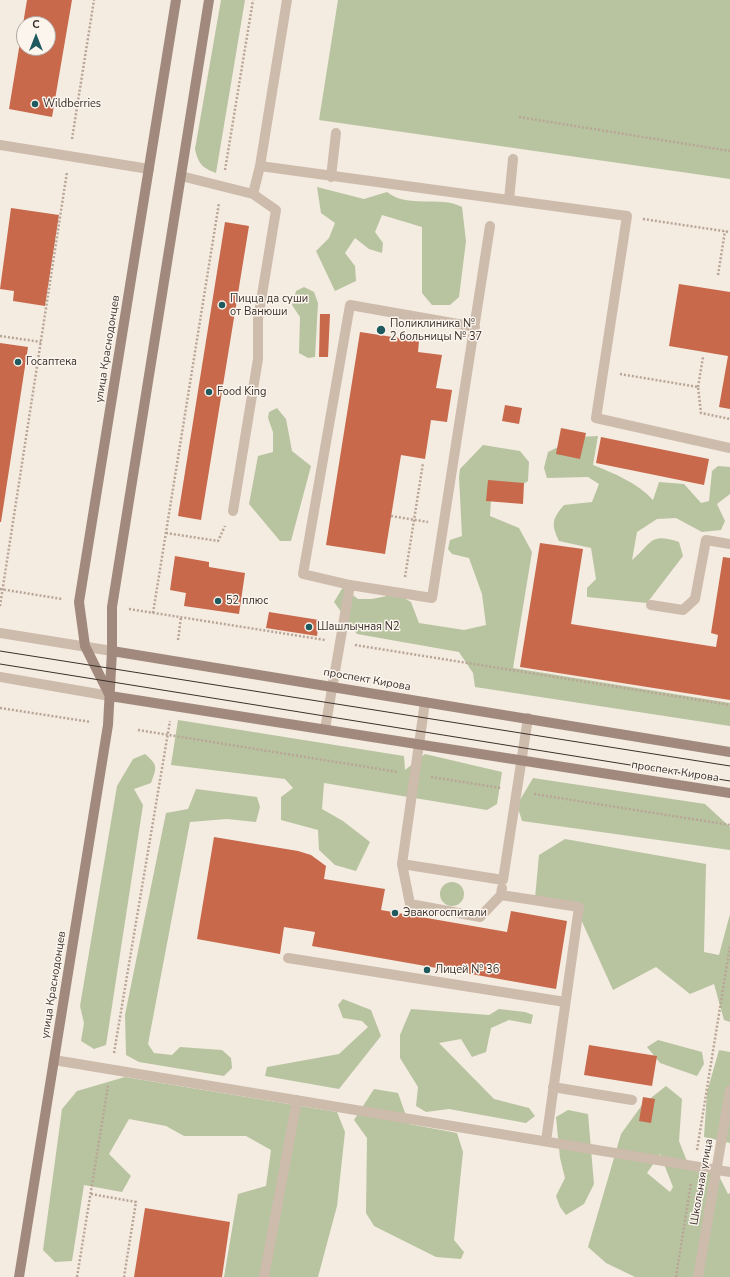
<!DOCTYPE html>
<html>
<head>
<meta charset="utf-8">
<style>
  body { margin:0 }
  #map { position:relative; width:730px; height:1277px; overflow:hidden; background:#f4ebe1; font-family:"Nunito Sans",sans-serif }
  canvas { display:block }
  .north { position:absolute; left:16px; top:16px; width:40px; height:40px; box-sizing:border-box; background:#fbf5ee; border:1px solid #aea6a0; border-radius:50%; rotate:0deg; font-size:11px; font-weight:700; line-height:16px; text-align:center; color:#3b302b }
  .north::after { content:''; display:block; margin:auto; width:14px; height:18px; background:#1f5a5e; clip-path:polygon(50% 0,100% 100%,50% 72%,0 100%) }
</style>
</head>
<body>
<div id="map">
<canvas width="730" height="1277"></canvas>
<div class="north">С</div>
</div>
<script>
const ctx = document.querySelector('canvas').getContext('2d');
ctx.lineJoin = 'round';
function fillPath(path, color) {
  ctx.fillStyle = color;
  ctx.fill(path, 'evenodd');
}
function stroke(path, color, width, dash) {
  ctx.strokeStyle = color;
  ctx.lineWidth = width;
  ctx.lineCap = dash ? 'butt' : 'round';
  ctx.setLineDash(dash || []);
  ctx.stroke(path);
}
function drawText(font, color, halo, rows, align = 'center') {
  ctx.font = font + ' "Nunito Sans",sans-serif';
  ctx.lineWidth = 3;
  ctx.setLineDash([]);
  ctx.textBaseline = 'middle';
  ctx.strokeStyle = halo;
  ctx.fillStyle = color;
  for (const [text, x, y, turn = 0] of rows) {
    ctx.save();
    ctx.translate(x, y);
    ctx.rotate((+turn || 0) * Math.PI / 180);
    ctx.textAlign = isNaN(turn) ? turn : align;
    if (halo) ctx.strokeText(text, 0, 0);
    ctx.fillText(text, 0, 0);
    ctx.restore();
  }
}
fillPath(new Path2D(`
  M221 0H245L216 173C202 168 198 163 195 149Z
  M338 0H730V179L319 120Z
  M317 187 364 199 387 192C408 209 439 195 462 207L466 241 459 297 450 305H432L422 293V227L382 215 375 232 383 243 382 253 369 249 355 238 345 253 355 266 356 281 335 291 316 251 329 238 335 223 321 213Z
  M304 287 314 292 318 303 315 357 308 358 299 353 300 317 292 305 296 291Z
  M277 408 286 419 292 451 311 466 291 541H280L249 504 258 456 273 452V432L268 418 269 412Z
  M598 436 593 465C613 473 638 483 653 500L659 482 684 484 701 503 709 501 712 471 718 466 730 467V494L717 504 725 521 721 530 702 532 676 518 657 519 637 532 632 560C652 544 649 532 679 542L683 556 647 603 587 597V588L596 579 591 548 559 541C551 524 552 519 564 505L592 502 599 484 588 477 547 478 544 468 548 452 578 437Z
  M483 445 520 451 529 462 528 481 520 486 492 483 490 516 519 528 532 552 513 668 730 703V726L475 687 473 673 459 652 357 634 334 602 343 587 358 599H372L397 594 411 602 419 623 464 630 486 625 482 594 469 558 452 554 448 549 450 540 462 536 459 477 460 469Z
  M178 720 404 756 405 770 425 754 502 772 497 804 487 810 324 783 322 809 343 821 370 842 356 871 335 865 319 850 318 830 281 820V797L293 788 285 779 171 765Z
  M145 754C158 765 157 767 151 783L134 789 143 805 106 1045 94 1049 81 1041 84 1023 80 1006 117 786 133 759Z
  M533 778 705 804 730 827V850L522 821 517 805Z
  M196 789 257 797 260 807 256 822 227 819 190 822 148 1044 154 1053 172 1055 180 1047 222 1050 231 1058 232 1068 224 1076 139 1062 126 1055 125 1015 166 813 188 809Z
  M565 839 706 864 704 952 719 955 730 914V1022L724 1020 714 984 690 994 656 967 613 990 574 904 535 898 539 855Z
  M440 894a12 12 0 1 1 24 0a12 12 0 1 1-24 0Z
  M343 999 371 1010 381 1036 339 1089 265 1076 267 1067 339 1054 368 1027 362 1021 343 1018 338 1005Z
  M411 1009 489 1015 499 1009 525 1012 533 1015 531 1024 509 1020 491 1028 486 1052 472 1057 461 1039 439 1043 494 1099 529 1108 535 1116 526 1123 449 1109 426 1112 416 1106 418 1087 400 1058V1035Z
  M658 1040 702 1052 704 1064 697 1076 660 1063 647 1047Z
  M719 1050 730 1052V1143L704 1137 707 1092Z
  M125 1077 337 1112 345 1132 337 1206 318 1277H224L238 1194 266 1186 271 1150 246 1136H184L166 1126 129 1119 109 1154 131 1176 122 1192 84 1185 72 1261 55 1262 43 1250 62 1109 77 1091Z
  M666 1086 682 1099 679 1141 690 1169 716 1170 728 1194 730 1193V1277H635L606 1263 588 1247 621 1134 642 1105ZM660 1154 673 1187 670 1192 647 1173Z
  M374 1089 398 1093 409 1124 457 1133 463 1152 454 1240 464 1252 461 1259 436 1257 374 1226 366 1213 367 1138 354 1120Z
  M568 1110 588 1114 594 1184 584 1204 566 1215 560 1207 556 1196 565 1178 560 1158 556 1117Z`), '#b8c4a0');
fillPath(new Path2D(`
  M27 0H72L52 117 9 109 23 24 24 48H48V24H23Z
  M11 208 59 215 45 306 13 301 14 291 0 289Z
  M225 222 249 226 201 520 178 516Z
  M679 284 730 292V409L719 407 728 356 669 346Z
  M320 314H330L328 357H319Z
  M360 332 419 341 418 352 442 355 436 388 452 390 447 422 431 420 425 459 401 455 385 554 326 545Z
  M0 343 28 347 1 522H0Z
  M505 405 522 408 519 424 502 421Z
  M561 428 586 433 580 459 556 454Z
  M601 437 709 459 704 485 596 463Z
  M488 480 524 483 523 504 486 501Z
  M540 543 583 549 571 624 716 647 718 635 711 633 723 557 730 558V700L520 667Z
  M175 556 209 562V567L245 573 239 614 184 606 186 593 170 590Z
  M269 612 319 620 317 636 266 628Z
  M214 837 298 851 311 855 326 866 324 879 385 889 381 910 507 932 511 911 567 921 556 989 312 946 315 932 284 927 280 954 197 939Z
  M589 1045 657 1056 652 1086 584 1075Z
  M643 1097 655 1099 651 1123 639 1121Z
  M145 1208 230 1222 222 1277H134Z`), '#c8694b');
stroke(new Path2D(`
  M519 117 730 151
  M72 139 94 0
  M225 170 253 0
  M643 219 730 232
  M718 275 725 231
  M0 336 41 342
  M620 374 698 387 701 413 730 419
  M698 387 703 357
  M391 516 428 522
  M166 533 218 541 225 526
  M405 577 423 463
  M0 589 62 599
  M0 606 67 172
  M129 609 325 640
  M153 613 219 203
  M178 640 181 617
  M355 645 730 705
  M0 708 91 722
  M138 730 398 772
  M431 777 501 788
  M534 794 730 825
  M114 1053 170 721
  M697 1150 730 946
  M91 1194 136 1202 124 1277
  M77 1277 108 1086
  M676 1277 691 1183`), '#b9a596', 2.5, [2, 2]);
stroke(new Path2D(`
  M0 145 149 169
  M260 166 287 0
  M181 176 253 194 260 166 509 200 513 159
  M331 177 336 133
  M509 200 627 216 596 418 730 448
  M233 511 258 359V319L276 210 253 194
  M350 585 303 574 350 305 475 327
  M651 605 683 610 695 599 706 540 730 544
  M425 702 402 864 503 880 528 718
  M325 729 350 585 432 598 490 226
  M402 864 410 904 480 917 501 895 502 888
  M501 895 579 907 546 1141
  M288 958 565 1002
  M54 1060 730 1172
  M553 1087 632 1100
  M264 1277 297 1100`), '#cdbbac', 10);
stroke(new Path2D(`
  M0 633 112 651
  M0 677 110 696
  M698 1277 730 1090`), '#cdbbac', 10);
stroke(new Path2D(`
  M112 651 730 752
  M109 694 85 646 79 602 176 0
  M110 696 730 793
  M19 1277 108 725 112 651V607L209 0`), '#a18a7d', 10);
stroke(new Path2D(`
  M0 651 730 766
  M0 664 730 781`), '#3b302b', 1);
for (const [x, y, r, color] of [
  [35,104,4,"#1f5a5e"],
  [222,305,4,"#1f5a5e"],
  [381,330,5,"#1f5a5e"],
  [18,362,4,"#1f5a5e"],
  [209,392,4,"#1f5a5e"],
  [218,601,4,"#1f5a5e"],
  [309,627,4,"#1f5a5e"],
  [395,913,4,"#1f5a5e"],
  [427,970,4,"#1f5a5e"]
]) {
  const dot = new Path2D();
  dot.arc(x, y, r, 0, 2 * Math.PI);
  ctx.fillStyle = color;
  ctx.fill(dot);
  stroke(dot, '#fbf5ee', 1.5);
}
drawText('11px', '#3b302b', '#fbf5ee', [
  ["Wildberries",43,104],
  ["Пицца да суши",230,299],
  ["от Ванюши",230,312],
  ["Поликлиника №",390,324],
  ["2 больницы № 37",390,337],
  ["Госаптека",26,362],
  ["Food King",217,392],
  ["52 плюс",226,601],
  ["Шашлычная N2",317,627],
  ["Эвакогоспитали",403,913],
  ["Лицей № 36",435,970]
], 'left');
drawText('11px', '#3b302b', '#fbf5ee', [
  ["улица Краснодонцев",108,349,-81],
  ["проспект Кирова",367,680,10],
  ["проспект Кирова",675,772,9],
  ["улица Краснодонцев",54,985,-81],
  ["Школьная улица",702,1182,-80]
]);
</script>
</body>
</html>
